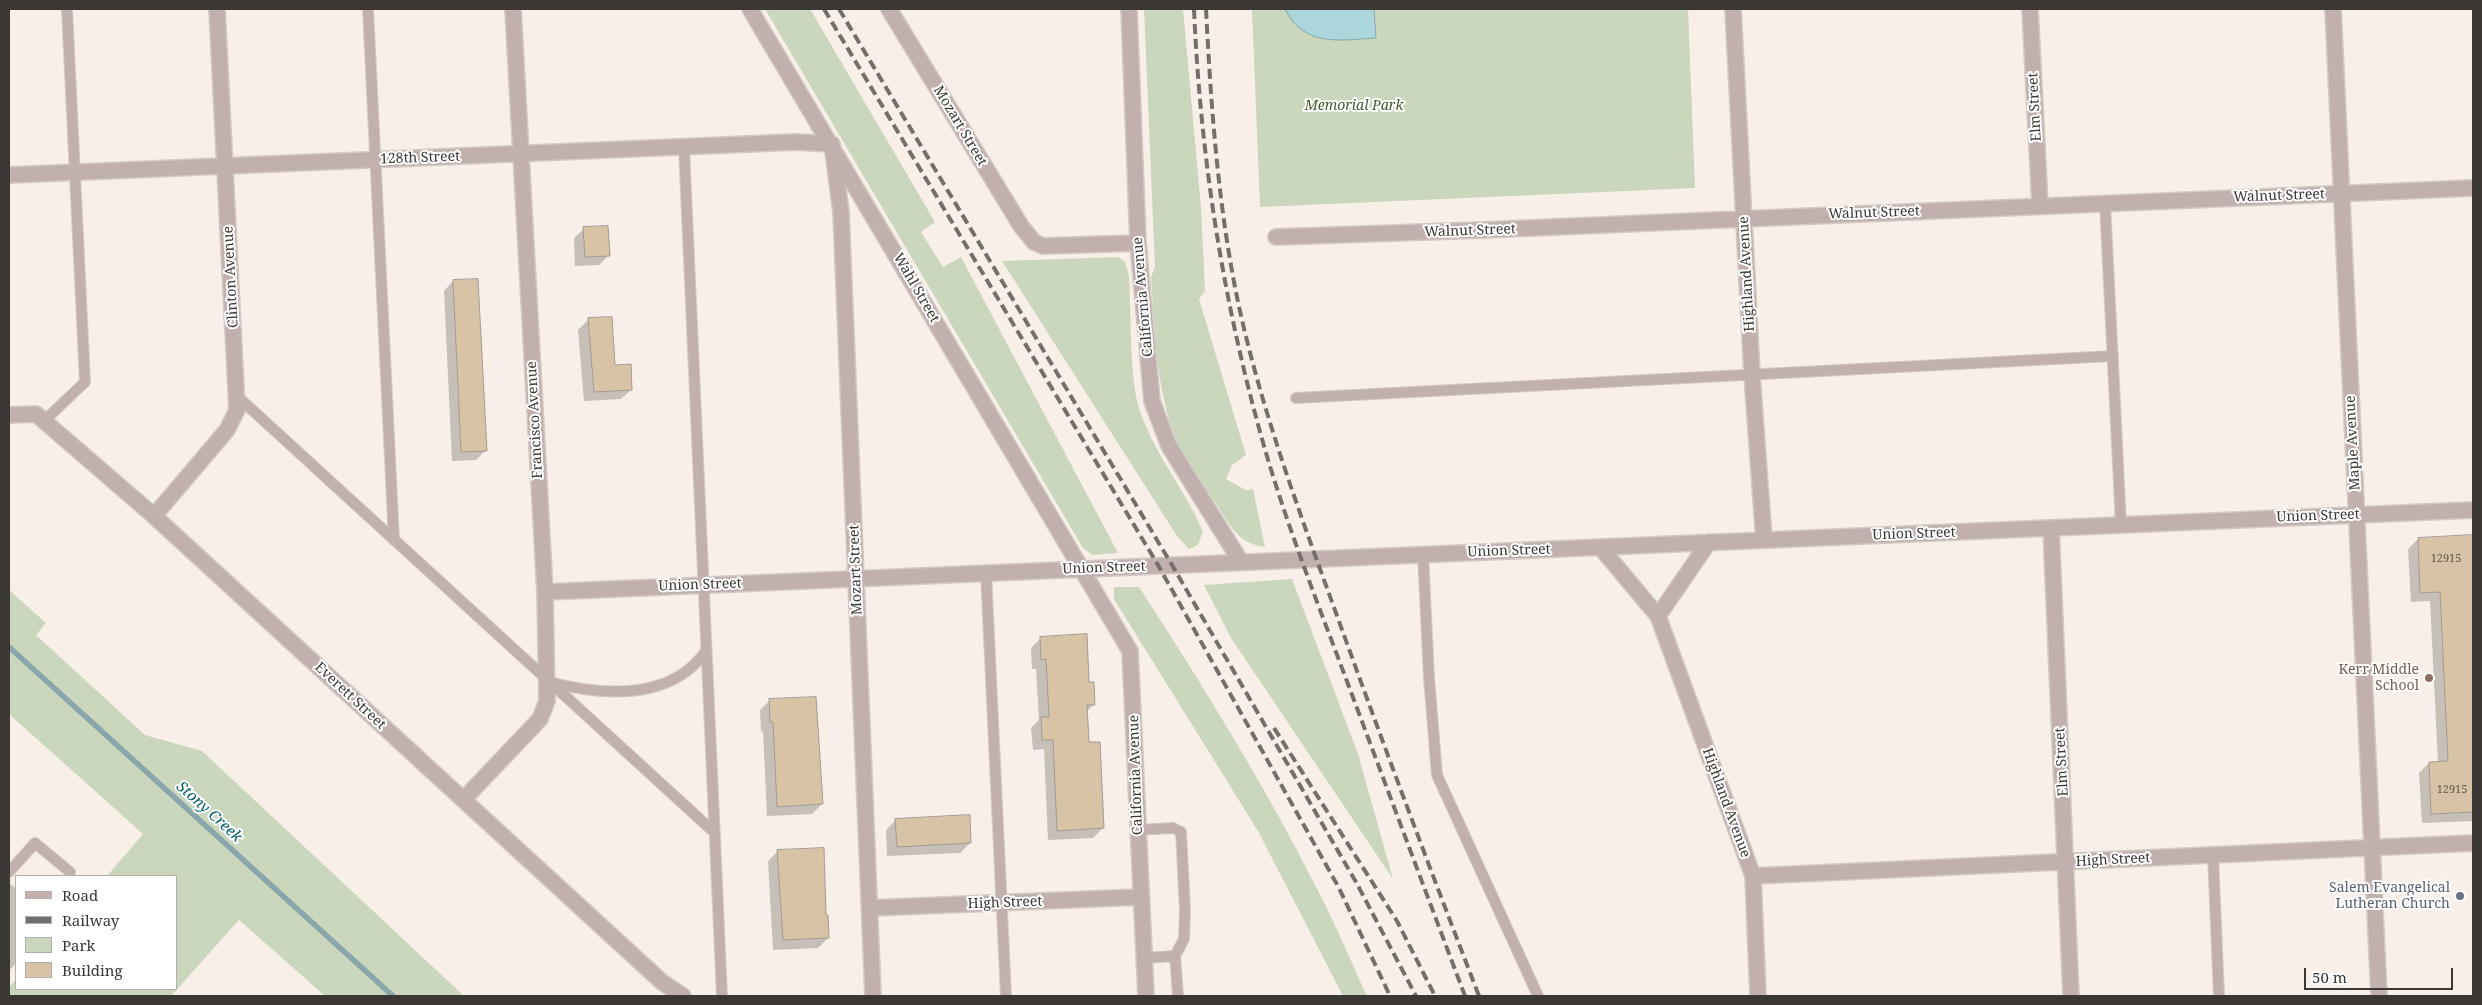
<!DOCTYPE html>
<html>
<head>
<meta charset="utf-8">
<style>
  body { margin:0 }
  #map { position:relative; width:2482px; height:1005px; overflow:hidden; background:#f8f0e8; font-family:"Noto Serif",serif }
  canvas { display:block }
  .frame { position:absolute; inset:0; border:10px solid #3a3734; pointer-events:none }
  .legend { position:absolute; left:15px; top:875px; width:162px; height:115px; box-sizing:border-box; background:#fff; border:1px solid #b0afae; margin:0; padding:6px 9px; list-style:none; font-size:15px; color:#3a3734 }
  .legend li { display:flex; align-items:center; gap:10px; height:25px }
  .legend b { width:25px; border:1px solid #b0afae }
  .scale { position:absolute; left:2304px; top:968px; width:149px; height:22px; box-sizing:border-box; border:2px solid #3a3734; border-top:0; padding-left:6px; font-size:15px; line-height:18px; white-space:nowrap; color:#3a3734; -webkit-text-stroke:4px #fff; paint-order:stroke }
</style>
</head>
<body>
<div id="map">
<canvas width="2482" height="1005"></canvas>
<div class="frame"></div>
<ul class="legend">
<li><b style="height:6px;background:#c1b0ad"></b>Road</li>
<li><b style="height:6px;background:#746f6b"></b>Railway</li>
<li><b style="height:14px;background:#cad7bd"></b>Park</li>
<li><b style="height:14px;background:#d9c3a7"></b>Building</li>
</ul>
<div class="scale">50 m</div>
</div>
<script>
const ctx = document.querySelector('canvas').getContext('2d');
ctx.lineJoin = 'round';
function fillPath(path, color) {
  ctx.fillStyle = color;
  ctx.fill(path, 'evenodd');
}
function stroke(path, color, width, dash) {
  ctx.strokeStyle = color;
  ctx.lineWidth = width;
  ctx.lineCap = dash ? 'butt' : 'round';
  ctx.setLineDash(dash || []);
  ctx.stroke(path);
}
function drawText(font, color, halo, rows, align = 'center') {
  ctx.font = font + ' "Noto Serif",serif';
  ctx.lineWidth = 4;
  ctx.setLineDash([]);
  ctx.textBaseline = 'middle';
  ctx.strokeStyle = halo;
  ctx.fillStyle = color;
  for (const [text, x, y, turn = 0] of rows) {
    ctx.save();
    ctx.translate(x, y);
    ctx.rotate((+turn || 0) * Math.PI / 180);
    ctx.textAlign = isNaN(turn) ? turn : align;
    if (halo) ctx.strokeText(text, 0, 0);
    ctx.fillText(text, 0, 0);
    ctx.restore();
  }
}
fillPath(new Path2D(`
  M765 9H810L935 222 921 232 943 267 961 257 1118 553 1092 555 1083 548Z
  M1144 9H1183L1201 207 1205 291 1199 299 1246 455 1232 465 1226 479 1246 490 1253 489 1265 547C1237 543 1231 526 1216 504 1205 488 1191 471 1182 453 1156 400 1155 335 1151 277L1155 267Z
  M1252 9H1688L1695 188 1260 207Z
  M1118 257 1125 262 1129 276C1131 313 1130 356 1135 391 1144 443 1184 485 1203 532L1198 545 1189 549 1177 536 1002 261Z
  M1292 579 1358 754 1393 879 1231 638 1204 585Z
  M1114 587H1139C1202 684 1264 784 1316 887 1335 922 1350 960 1367 996H1343L1258 831 1114 599Z
  M9 590 46 623 36 635 145 735 202 751 464 996H325L239 920 171 996H9V987L16 979V989H176V876H107L143 834 9 714Z`), '#cad7bd');
const water = new Path2D(`
  M1285 9H1374L1376 38C1341 40 1304 48 1285 9Z`);
fillPath(water, '#abd6dc');
stroke(water, '#89a6aa', 1);
fillPath(new Path2D(`
  M584 229 609 255 599 265 575 266 574 238Z
  M453 281 485 451 476 460 452 461 444 291Z
  M611 318 614 366 631 390 621 399 584 401 578 330 588 320Z
  M2473 536V821L2422 823 2419 773 2429 763H2438L2430 601 2411 602 2408 549 2418 539Z
  M1041 638 1088 683 1093 705 1086 712 1088 743 1103 828 1093 838 1048 840 1044 749 1033 750 1031 728 1039 720 1036 669H1032L1031 648Z
  M770 700 822 804 812 814 767 816 763 731 761 732 760 710Z
  M896 820 970 843 960 853 887 856 886 830Z
  M778 851 824 916 828 938 818 948 773 950 768 861Z
  M11 884 16 889V963L9 971V886Z`), '#0003');
stroke(new Path2D(`
  M9 647 393 996`), '#89a6aa', 5.5);
const building = new Path2D(`
  M608 226 610 256 585 257 583 227Z
  M478 279 487 451 461 452 453 280Z
  M612 317 615 365 631 364 632 390 594 392 588 318Z
  M2473 535V812L2431 814 2429 762 2448 761 2440 592 2420 593 2418 538Z
  M1087 634 1089 682H1094L1095 705H1087L1089 742H1100L1104 828 1057 831 1053 740H1042L1041 717H1049L1046 659 1041 660 1040 637Z
  M816 697 823 804 777 807 773 722H770L769 699Z
  M970 815 971 843 897 847 895 819Z
  M824 848 826 915H828L829 938 783 940 777 850Z`);
fillPath(building, '#d9c3a7');
stroke(building, '#a19b92', 1);
const lane = new Path2D(`
  M368 9 394 540
  M684 147 722 996
  M2105 203 2121 525
  M238 397 715 833
  M1296 398 2113 356
  M44 421 85 382 67 9
  M1423 554 1429 678 1437 775 1538 996
  M986 573 1006 996
  M549 682C603 696 671 701 706 651
  M1138 830 1173 828 1181 832 1185 910 1184 939 1175 956 1178 996
  M2213 855 2219 996
  M9 872 35 843 70 872
  M1144 958 1175 956`);
const street = new Path2D(`
  M750 9 1130 651 1146 996
  M889 9 1021 226 1034 242 1043 246 1138 243
  M1129 9 1138 243 1152 401 1169 446 1241 562
  M1733 9 1752 375 1764 540
  M2030 9 2040 206
  M2333 9 2379 996
  M9 175 796 142 832 144 841 212 873 996
  M1276 237 1483 230 2473 188
  M9 415 36 414 154 516 662 982 683 996
  M154 516 227 430 237 410 217 9
  M2051 528 2071 996
  M1600 547 1658 616 1753 876 1758 996
  M545 592 2473 510
  M1658 616 1709 542
  M463 800 540 719 547 701 545 592 513 9
  M1753 876 2473 843
  M870 908 1140 897`);
stroke(lane, '#d2cbc4', 12);
stroke(street, '#d2cbc4', 18);
stroke(lane, '#c1b0ad', 10);
stroke(street, '#c1b0ad', 15);
stroke(new Path2D(`
  M824 9 1158 565 1339 888 1390 996
  M839 9 1172 565 1356 882 1416 996
  M1194 9C1200 147 1220 283 1256 417 1279 505 1313 591 1345 676 1385 783 1425 890 1465 996
  M1206 9C1211 107 1218 206 1238 302 1261 409 1299 511 1336 613 1382 741 1430 869 1479 996
  M1274 728 1397 921 1435 996`), '#746f6b', 4, [10, 5]);
for (const [x, y, r, color] of [
  [2429,678,5,"#8d6e63"],
  [2460,896,5,"#6b7280"]
]) {
  const dot = new Path2D();
  dot.arc(x, y, r, 0, 2 * Math.PI);
  ctx.fillStyle = color;
  ctx.fill(dot);
  stroke(dot, '#fff', 2);
}
drawText('11px', '#625a51', null, [
  ["12915",2446,559],
  ["12915",2452,790]
]);
drawText('italic 14px', '#455a2b', '#fff', [
  ["Memorial Park",1354,106]
]);
drawText('14px', '#3a3734', '#fff', [
  ["Elm Street",2035,107,-93],
  ["Mozart Street",960,126,59],
  ["128th Street",420,158,-2],
  ["Walnut Street",2279,196,-2],
  ["Walnut Street",1874,213,-2],
  ["Walnut Street",1470,231,-2],
  ["Highland Avenue",1747,274,-93],
  ["Clinton Avenue",231,277,-93],
  ["Wahl Street",916,288,60],
  ["California Avenue",1143,297,-95],
  ["Francisco Avenue",535,420,-93],
  ["Maple Avenue",2353,443,-93],
  ["Union Street",2318,516,-2],
  ["Union Street",1914,534,-2],
  ["Union Street",1509,551,-2],
  ["Union Street",1104,568,-2],
  ["Mozart Street",856,570,-92],
  ["Union Street",700,585,-2],
  ["Everett Street",350,696,43],
  ["Elm Street",2062,762,-93],
  ["California Avenue",1136,775,-92],
  ["Highland Avenue",1726,803,70],
  ["High Street",2113,860,-3],
  ["High Street",1005,903,-2]
]);
drawText('14px', '#785e54', '#fff', [
  ["Kerr Middle",2419,670],
  ["School",2419,686]
], 'right');
drawText('14px', '#5b616d', '#fff', [
  ["Salem Evangelical",2450,888],
  ["Lutheran Church",2450,904]
], 'right');
drawText('italic 15px', '#06616a', '#fff', [
  ["Stony Creek",209,812,42]
]);
</script>
</body>
</html>
